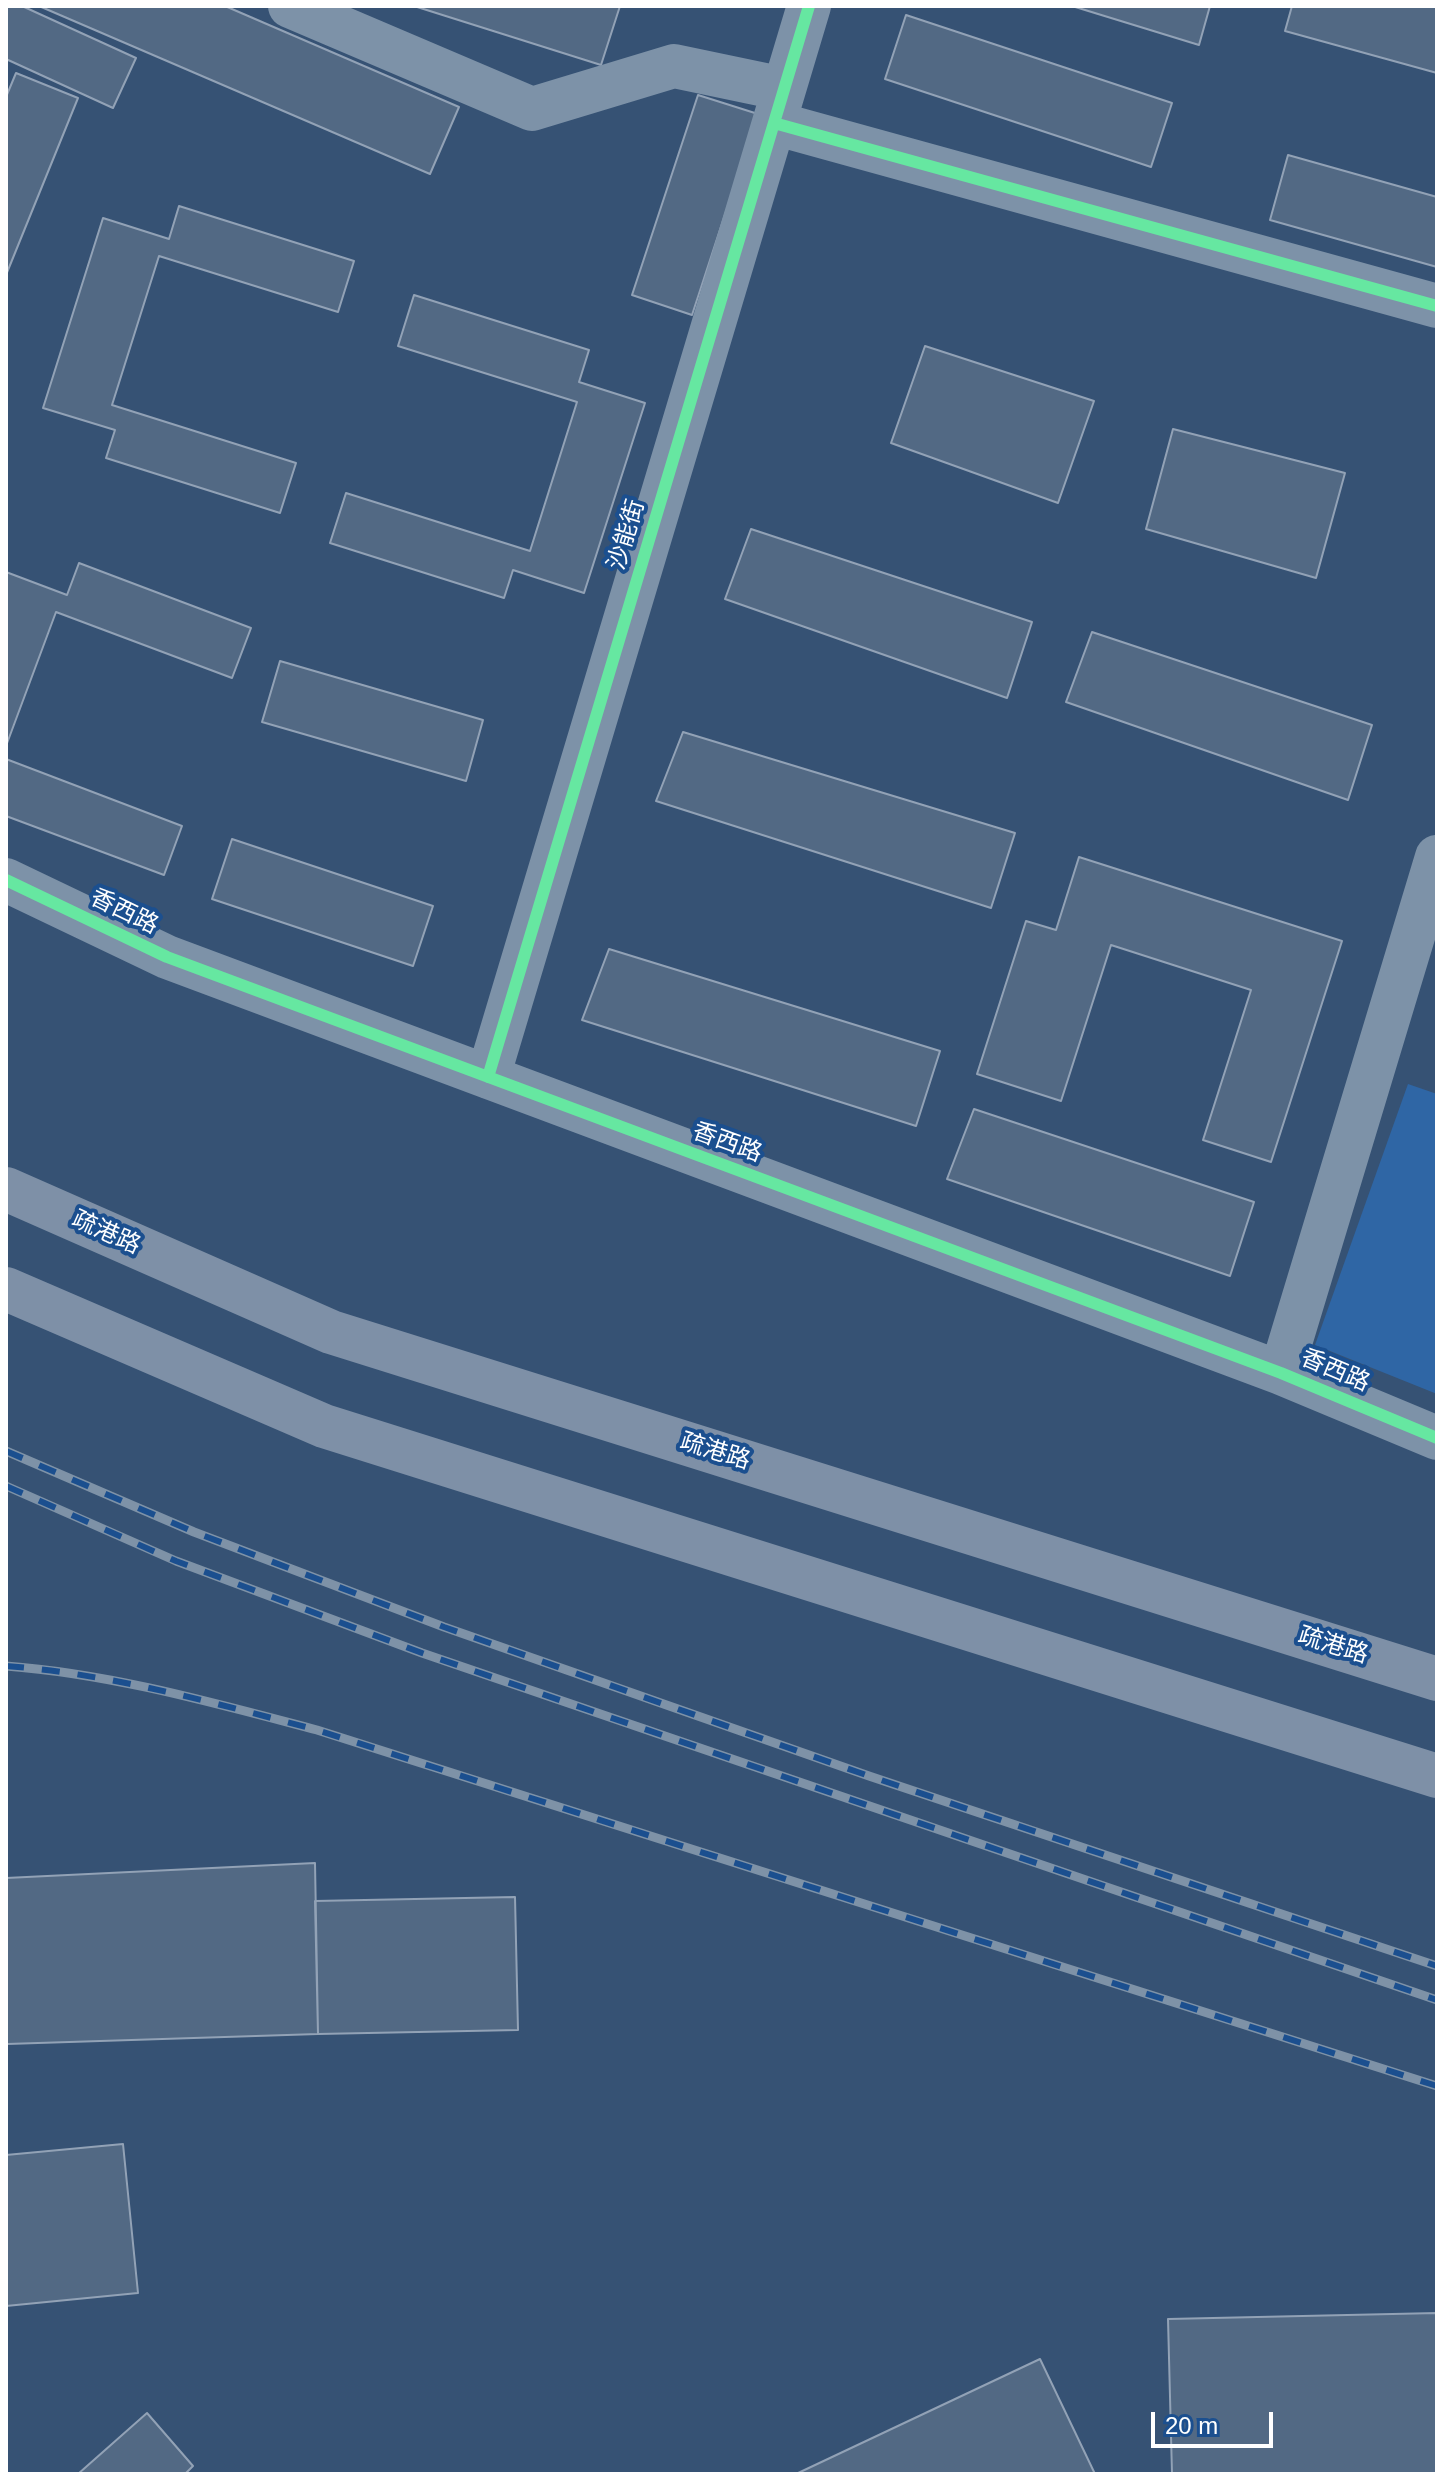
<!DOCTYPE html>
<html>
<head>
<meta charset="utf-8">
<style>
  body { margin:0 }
  #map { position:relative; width:1443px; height:2480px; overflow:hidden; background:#365274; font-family:Arial,sans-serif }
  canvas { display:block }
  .frame { position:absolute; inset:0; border:8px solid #fff; pointer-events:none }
  .scale { position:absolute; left:1151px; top:2412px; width:122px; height:36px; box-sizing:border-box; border:4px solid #fff; border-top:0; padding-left:10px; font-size:24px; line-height:28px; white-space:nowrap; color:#fff; -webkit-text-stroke:6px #1b4f8f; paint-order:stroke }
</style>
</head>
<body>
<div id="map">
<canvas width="1443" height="2480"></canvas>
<div class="frame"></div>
<div class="scale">20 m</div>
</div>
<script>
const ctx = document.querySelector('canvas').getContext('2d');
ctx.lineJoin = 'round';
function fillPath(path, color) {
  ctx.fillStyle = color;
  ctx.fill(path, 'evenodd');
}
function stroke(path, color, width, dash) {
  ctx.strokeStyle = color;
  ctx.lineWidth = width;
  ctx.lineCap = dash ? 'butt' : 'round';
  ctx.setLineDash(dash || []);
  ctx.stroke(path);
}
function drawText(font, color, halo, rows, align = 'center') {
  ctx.font = font + ' Arial,"Noto Sans SC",sans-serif';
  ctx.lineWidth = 8;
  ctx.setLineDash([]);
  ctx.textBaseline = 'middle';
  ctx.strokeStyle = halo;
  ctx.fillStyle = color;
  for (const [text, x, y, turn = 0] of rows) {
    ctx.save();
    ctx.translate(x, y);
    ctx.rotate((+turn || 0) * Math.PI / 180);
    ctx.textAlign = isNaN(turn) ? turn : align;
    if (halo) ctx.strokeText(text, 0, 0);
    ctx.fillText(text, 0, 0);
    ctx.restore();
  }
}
fillPath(new Path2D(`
  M1408 1084 1437 1094V1394L1315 1345Z`), '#2f66a5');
const building = new Path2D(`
  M6 6H22L136 58 113 108 6 59Z
  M39 6H225L459 107 430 174Z
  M414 6H620L601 65Z
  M1072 6H1210L1199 45Z
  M1292 6H1437V73L1285 31Z
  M906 15 1172 103 1151 167 885 79Z
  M16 73 78 98 6 275V97Z
  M698 95 758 114 692 315 632 295Z
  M1288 155 1437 197V267L1270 220Z
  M179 206 354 261 338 312 159 256 112 405 296 463 280 513 106 458 115 430 43 408 103 218 169 239Z
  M414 295 589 350 579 382 645 403 584 593 513 570 504 598 330 543 346 493 530 551 577 402 398 346Z
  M925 346 1094 401 1058 503 891 443Z
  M1173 429 1345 473 1316 578 1146 529Z
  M751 529 1032 622 1007 698 725 599Z
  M79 563 251 628 232 678 56 612 6 746V572L67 595Z
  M1092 632 1372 725 1348 800 1066 702Z
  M280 661 483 720 466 781 262 722Z
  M683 732 1015 833 991 908 656 801Z
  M6 759 182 826 164 875 6 816Z
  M232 839 433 906 413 966 212 899Z
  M1079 857 1342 941 1271 1162 1203 1140 1251 990 1111 945 1061 1101 977 1074 1026 921 1056 930Z
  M609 949 940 1051 916 1126 582 1020Z
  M974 1109 1254 1202 1230 1276 947 1179Z
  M315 1863 318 2034 7 2044 6 1878Z
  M515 1897 518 2030 318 2034 315 1901Z
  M123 2144 138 2293 6 2306V2155Z
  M1437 2313V2474H1172L1168 2319Z
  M1040 2359 1095 2474H796Z
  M147 2413 193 2466 185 2474H78Z`);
fillPath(building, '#526984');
stroke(building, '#92a2b6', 2);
stroke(new Path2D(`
  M290 6 532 109 674 66 784 89
  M774 123 1437 306
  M6 880 167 957 1281 1373 1437 1438
  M488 1077 809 6
  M1281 1373 1437 857`), '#7d92a8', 44);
stroke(new Path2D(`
  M6 1189 331 1332 1437 1679
  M6 1289 324 1426 1437 1776`), '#7e90a7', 44);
const rail = new Path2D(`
  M6 1451 194 1532 444 1627 869 1776 1437 1966
  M6 1486 176 1561 422 1653 1437 2000
  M6 1666C112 1674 214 1703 317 1730L1437 2086`);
stroke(rail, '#7e92a7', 9);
stroke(rail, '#1b4f8f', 6, [18]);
stroke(new Path2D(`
  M774 123 1437 306
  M6 880 167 957 1281 1373 1437 1438
  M488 1077 809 6`), '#66e7a1', 12);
drawText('24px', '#fff', '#1b4f8f', [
  ["沙能街",627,535,-73],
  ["香西路",124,912,26],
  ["香西路",727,1143,20],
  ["疏港路",106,1233,24],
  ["香西路",1335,1371,23],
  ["疏港路",715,1452,17],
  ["疏港路",1333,1646,17]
]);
</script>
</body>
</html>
